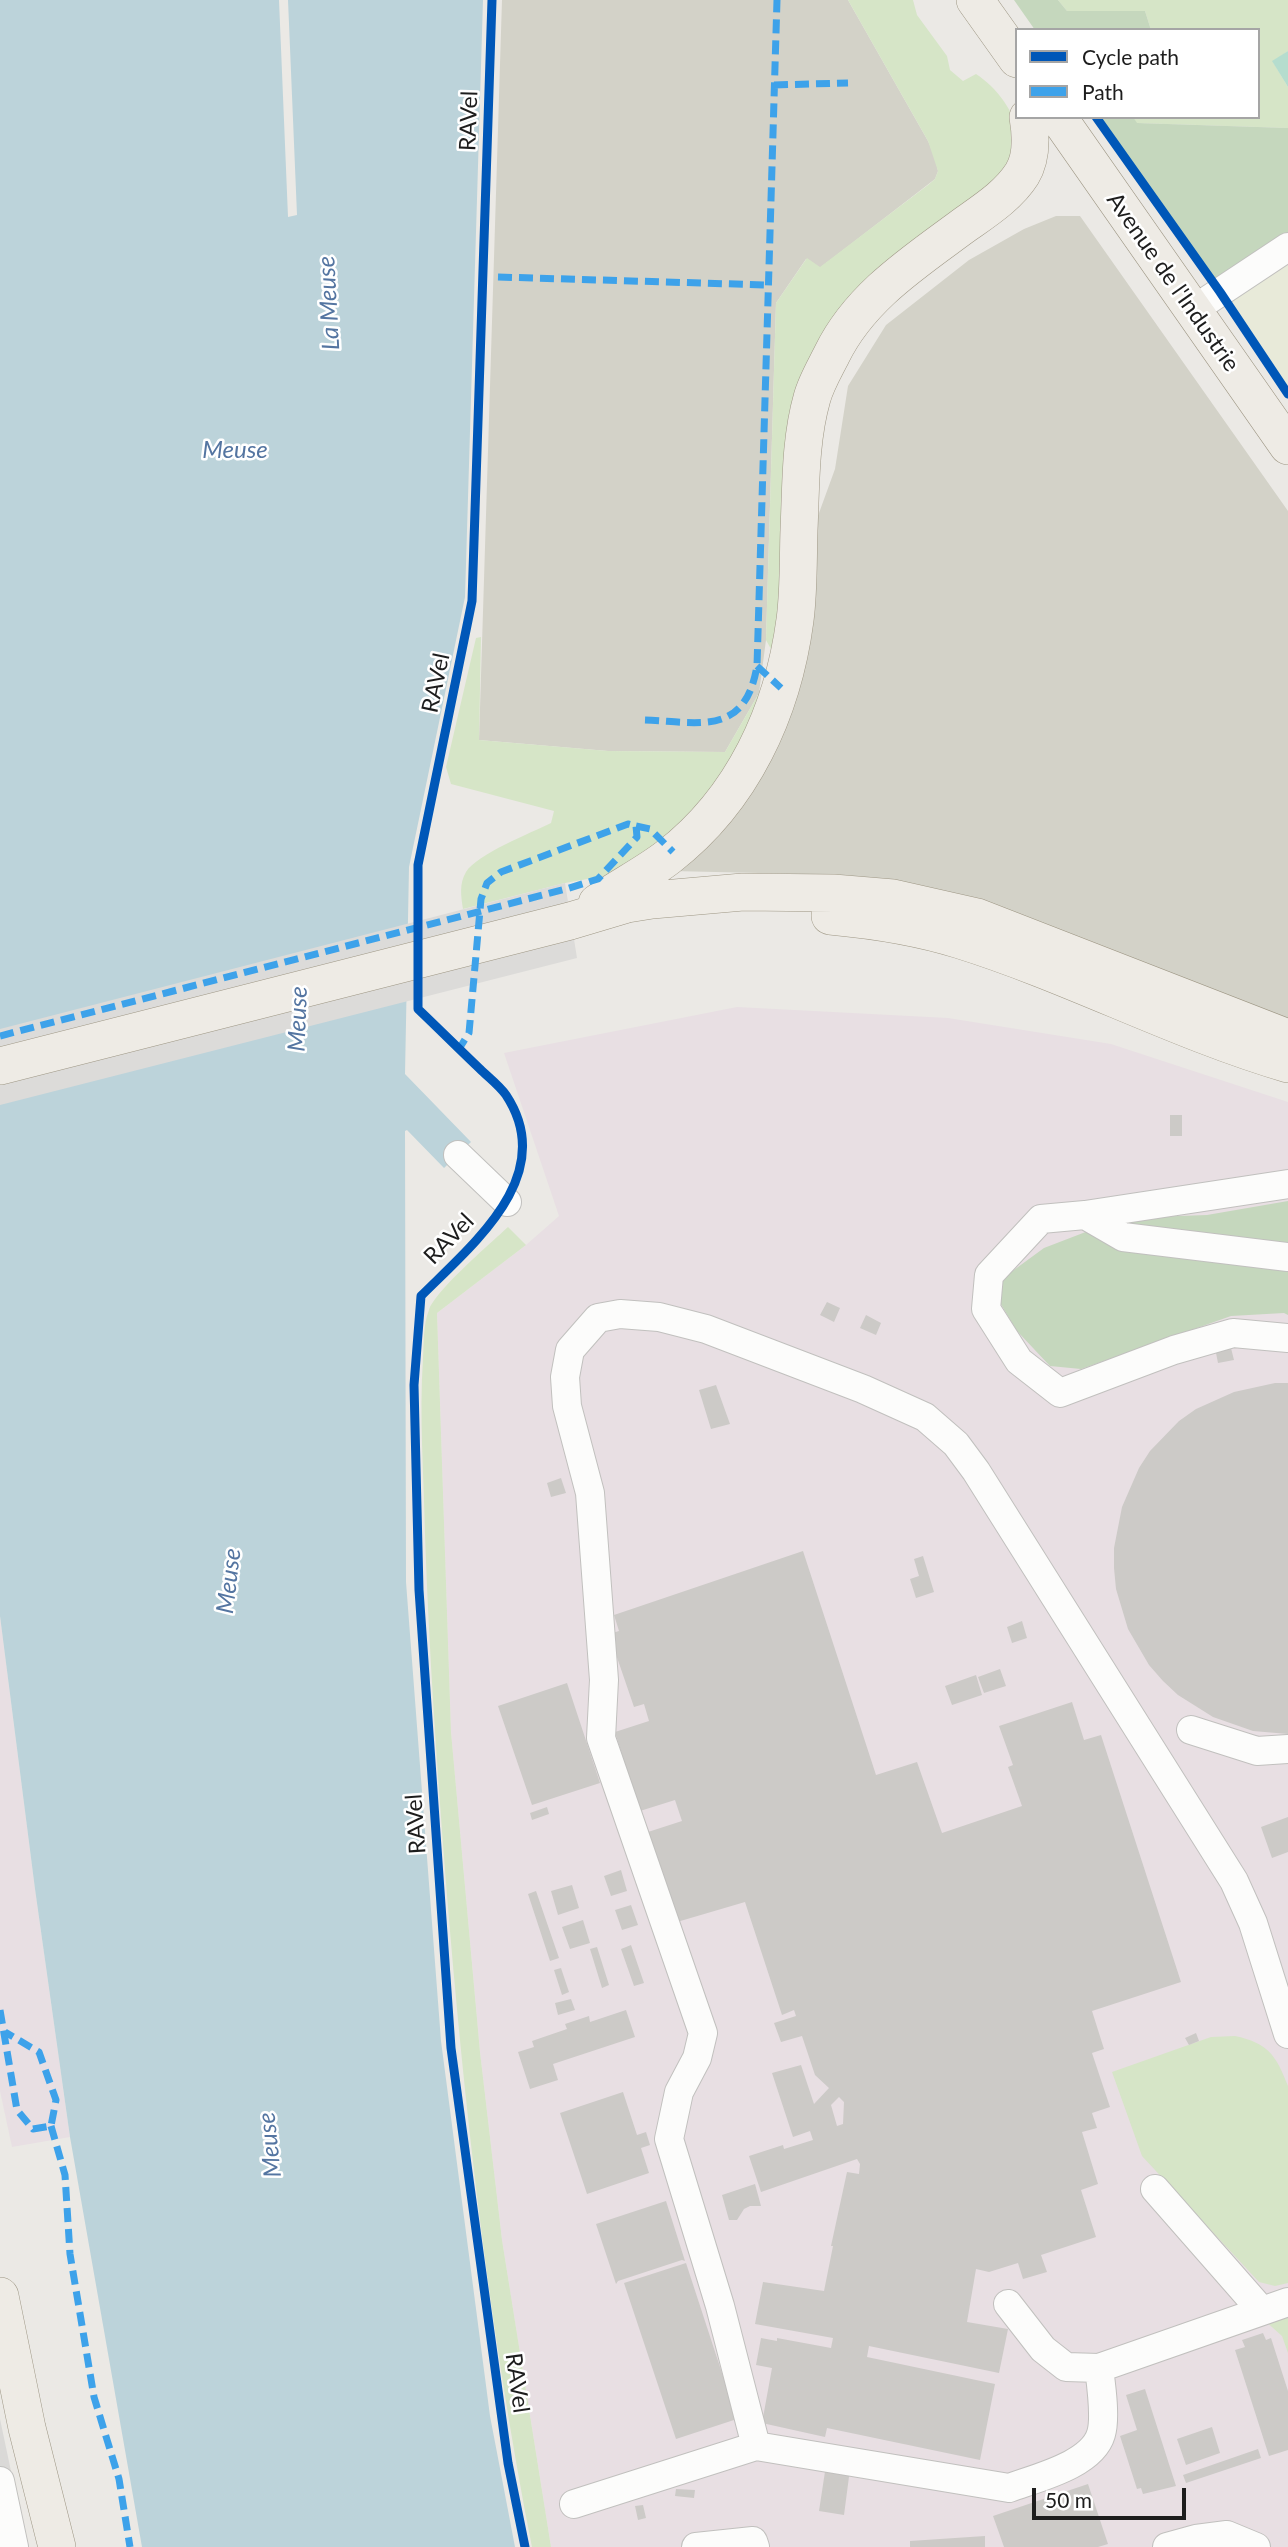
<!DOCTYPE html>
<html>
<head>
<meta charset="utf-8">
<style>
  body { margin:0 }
  #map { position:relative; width:1288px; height:2547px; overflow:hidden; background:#ebe9e5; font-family:Lato,sans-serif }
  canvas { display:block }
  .legend { position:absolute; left:1015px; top:28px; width:245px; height:91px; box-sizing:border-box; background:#fff; border:2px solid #a5a5a5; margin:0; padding:9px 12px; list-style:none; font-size:21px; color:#1d1d1d }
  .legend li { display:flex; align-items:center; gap:14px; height:35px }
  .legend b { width:35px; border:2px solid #a5a5a5 }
  .scale { position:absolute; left:1032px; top:2488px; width:154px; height:32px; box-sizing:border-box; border:4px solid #1d1d1d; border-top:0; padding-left:9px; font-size:21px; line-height:24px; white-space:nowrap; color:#1d1d1d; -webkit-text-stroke:5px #fff; paint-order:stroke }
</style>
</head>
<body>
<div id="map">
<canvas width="1288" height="2547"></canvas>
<ul class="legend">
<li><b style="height:9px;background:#0057b8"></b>Cycle path</li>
<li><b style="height:9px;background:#3da2ea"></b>Path</li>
</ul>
<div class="scale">50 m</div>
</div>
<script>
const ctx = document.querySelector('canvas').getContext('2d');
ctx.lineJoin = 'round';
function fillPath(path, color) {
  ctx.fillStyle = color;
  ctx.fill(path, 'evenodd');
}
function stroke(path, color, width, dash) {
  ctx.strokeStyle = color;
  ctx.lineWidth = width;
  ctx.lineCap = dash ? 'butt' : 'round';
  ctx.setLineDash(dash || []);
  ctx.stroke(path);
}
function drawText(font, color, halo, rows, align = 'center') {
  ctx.font = font + ' Lato,sans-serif';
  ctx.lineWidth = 5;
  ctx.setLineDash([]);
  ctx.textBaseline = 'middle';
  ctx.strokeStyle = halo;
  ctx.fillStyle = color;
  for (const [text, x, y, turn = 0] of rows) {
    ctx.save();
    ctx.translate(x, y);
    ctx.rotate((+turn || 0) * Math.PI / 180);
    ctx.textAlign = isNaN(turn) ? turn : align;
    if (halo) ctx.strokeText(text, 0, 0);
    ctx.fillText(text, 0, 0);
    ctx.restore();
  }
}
fillPath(new Path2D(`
  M0 2419 20 2514 29 2547H0Z`), '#dad9d7');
fillPath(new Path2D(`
  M737 1007 948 1018 1111 1044 1288 1102V2547H551L502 2240 480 2052 451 1732 437 1313 526 1245 559 1216 504 1053Z
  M0 1616 35 1889 70 2137 12 2147 0 2091Z`), '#e8dfe3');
fillPath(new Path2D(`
  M502 0H848L928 141 935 156 938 171 935 179 820 268 806 259 776 303 766 640 759 693 725 752 608 751 479 740Z
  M1056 216H1080L1288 511V1019L1035 921 847 875 672 871 753 790 798 693 813 606 815 524 835 469 848 386 886 325 969 260 1024 229Z`), '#d3d2c8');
fillPath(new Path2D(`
  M1288 247V394L1220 292Z`), '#e8ead9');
fillPath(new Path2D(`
  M848 0H913L917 15 947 56 950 70 963 81 976 74C996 87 1016 112 1018 137 1019 145 1015 156 1013 164L839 310 788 552 772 651 766 640 776 303 807 258 820 267 928 185 935 179 938 171 928 141Z
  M1058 0H1288V51L1273 62 1288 87V128L1136 123 1133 117H1258V30H1151L1145 11H1067Z
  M481 637 479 740 608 751 725 752 759 693 764 690 731 767 674 834 626 872 565 883 463 909C461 896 459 884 466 872 477 854 531 833 551 823L554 811 451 784 446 767 476 638Z
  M508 1227 526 1245 437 1313 451 1732 480 2052 502 2240 551 2547H532C489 2328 464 2106 446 1883 437 1767 429 1652 425 1535 424 1476 419 1417 423 1358 424 1342 423 1325 429 1310 435 1291 491 1243 508 1227Z
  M1235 2036C1268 2043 1276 2055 1288 2086V2283L1275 2286 1259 2282 1142 2156 1112 2072 1211 2037Z
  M1288 2310V2353L1282 2336 1263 2319Z`), '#d6e5c7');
fillPath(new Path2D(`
  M1014 0H1058L1067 11H1145L1151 30H1035Z
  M1096 117H1133L1137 123 1288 128V247L1220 292Z
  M1288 1201V1315L1284 1313 1231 1316 1081 1369 1050 1366 1017 1331 999 1301 1003 1278 1044 1248 1122 1218 1207 1215Z`), '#c5d7bd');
fillPath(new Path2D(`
  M1288 51V87L1272 61Z`), '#b5ddce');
fillPath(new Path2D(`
  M0 0H279L288 217 297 215 288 0H483L465 597 409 867 405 1074 471 1142 444 1168 407 1130 405 1131 406 1582 441 2041 490 2416 515 2547H142L70 2137 35 1889 0 1616Z`), '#bcd3da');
fillPath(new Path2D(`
  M565 883 577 958 0 1105V1029Z`), '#dcdbd9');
fillPath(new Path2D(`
  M1170 1115H1182V1136H1170Z
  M827 1302 840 1308 834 1322 820 1315Z
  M866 1315 881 1323 876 1335 860 1328Z
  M1230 1344 1234 1360 1218 1363 1215 1348Z
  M1275 1383H1288V1734L1253 1731 1213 1717 1178 1695 1163 1681 1149 1665 1128 1629 1116 1589 1114 1568V1548L1122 1507 1139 1468 1150 1451 1179 1421 1196 1409 1234 1392Z
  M716 1385 730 1424 711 1429 699 1390Z
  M561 1478 566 1493 551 1497 547 1483Z
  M803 1551 876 1775 917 1762 942 1833 1022 1806 1008 1767 1013 1765 999 1726 1072 1702 1084 1740 1101 1735 1181 1982 1092 2011 1104 2049 1092 2053 1110 2107 1092 2113 1097 2128 1082 2132 1098 2184 1081 2190 1096 2237 1041 2255 1047 2272 1023 2279 1018 2263 989 2272 976 2269 967 2322 1008 2329 999 2373 869 2346 867 2357 995 2384 980 2460 827 2428 825 2437 762 2423 772 2368 756 2365 761 2338 777 2341V2338L831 2348 833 2338 755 2324 763 2282 824 2291 833 2246H831L847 2172 859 2174 860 2164 857 2159 761 2192 749 2156 783 2145 784 2149 813 2140 810 2131 793 2137 772 2073 801 2065 814 2104 829 2088 815 2075 802 2036 781 2042 774 2023 796 2016 794 2010 782 2015 745 1902 677 1922 648 1832 682 1821 675 1800 640 1811 615 1732 649 1721 644 1704 634 1707 609 1634 619 1631 614 1615ZM839 2097 844 2102 843 2124 837 2126 831 2105Z
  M923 1556 934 1592 916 1598 910 1579 919 1576 914 1559Z
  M1022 1621 1027 1638 1012 1643 1007 1627Z
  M1000 1669 1006 1686 984 1693 978 1677Z
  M976 1675 982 1695 952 1705 945 1686Z
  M567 1683 600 1783 532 1805 498 1706Z
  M547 1807 549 1814 532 1820 530 1813Z
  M1288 1817V1852L1272 1858 1261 1827Z
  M621 1870 627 1891 611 1896 604 1876Z
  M572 1885 579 1908 558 1915 551 1891Z
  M536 1891 559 1958 550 1961 528 1894Z
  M631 1905 638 1925 622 1930 615 1910Z
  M583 1920 590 1943 570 1949 562 1927Z
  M631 1945 644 1983 634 1986 621 1949Z
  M597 1947 609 1985 602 1988 590 1949Z
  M561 1968 569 1992 562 1995 554 1970Z
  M571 1999 575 2010 558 2015 555 2003Z
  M626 2010 635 2037 553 2064 558 2080 530 2089 518 2052 534 2047 532 2041 567 2029 565 2024 589 2016 590 2022Z
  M1196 2033 1199 2041 1189 2045 1185 2038Z
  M623 2092 637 2135 646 2132 650 2145 641 2148 649 2173 587 2194 560 2113Z
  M755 2184 761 2206H750L744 2209 737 2220H729L722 2195Z
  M666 2201 685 2261 682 2260 618 2281 616 2284 596 2224Z
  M686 2263 737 2419 676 2439 624 2283Z
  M1263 2333 1266 2340 1271 2338 1288 2391V2450L1269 2456 1235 2350 1245 2347 1242 2340Z
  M1145 2389 1176 2486 1143 2494 1141 2488 1137 2489 1120 2436 1137 2430 1126 2395Z
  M1212 2427 1220 2453 1186 2465 1177 2439Z
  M1258 2449 1261 2458 1186 2483 1183 2475Z
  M826 2465 850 2469 844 2515 819 2511Z
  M1088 2484 1108 2544 1098 2547H1004L993 2516Z
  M676 2489 695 2490 694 2498 675 2496Z
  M643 2505 646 2518 638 2520 635 2506Z
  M985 2536V2547H910V2541Z`), '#cccac7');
const minor = new Path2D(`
  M1193 310 1288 247
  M458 1155 507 1202
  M1288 1184 1085 1215 1123 1237 1288 1257
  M1085 1215 1041 1219 989 1275 986 1309 1019 1361 1060 1393 1174 1350 1233 1333 1288 1338
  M1191 1730 1257 1751 1288 1749
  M1155 2189 1262 2311
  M1008 2304 1043 2349 1066 2367 1099 2368 1288 2302
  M756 2446 720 2306 669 2139 679 2092 697 2058 703 2033 601 1738 604 1680 590 1493 567 1406 565 1377 570 1350 598 1318 620 1314 659 1317 706 1329 863 1389 925 1417 956 1444 976 1471 1234 1881 1253 1923 1288 2034
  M0 2481 14 2547
  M574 2504 756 2446 1009 2488C1036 2478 1092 2465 1101 2434 1106 2418 1101 2384 1099 2368
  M696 2547 753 2541 755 2547
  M1167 2547 1196 2539 1227 2535 1256 2547`);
const major = new Path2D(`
  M975 0 1017 59
  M1058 117 1288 446
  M597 903C620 887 646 874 668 857 743 799 783 711 795 620 799 590 798 559 799 530 801 486 800 440 812 398 816 383 825 368 832 354 860 297 913 263 963 226 984 211 1008 196 1022 174 1032 158 1031 135 1028 117
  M830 916C873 920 919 927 960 940 1072 975 1176 1031 1288 1064
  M0 1066 570 921 627 904 652 900 743 892 833 893 893 898 977 917 1288 1038
  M0 2296 27 2428 57 2547`);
stroke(minor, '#c1c0be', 30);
stroke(major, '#9e9785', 38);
stroke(minor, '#fcfcfb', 28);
stroke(major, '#eeebe5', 37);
stroke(new Path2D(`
  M774 85 848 83
  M498 277 768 285
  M757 666 781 688
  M645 720C699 722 745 737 757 666L777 0
  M636 826 650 829 673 852
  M0 1036 566 889 598 879 637 837 636 826 628 824 501 872 487 883 481 899 469 1033 459 1049
  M0 2010 17 2110 33 2129 51 2126 56 2100 39 2052 5 2032
  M51 2126 65 2175 70 2254 94 2397 119 2479 130 2547`), '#3da2ea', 7, [14, 7]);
stroke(new Path2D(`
  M492 0 472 601 418 865V1009C439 1029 459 1049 480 1069 488 1077 499 1085 506 1095 559 1175 473 1244 421 1296L414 1385 419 1590 451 2048 508 2463 525 2547
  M1096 117 1220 292 1288 394`), '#0057b8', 9);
drawText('23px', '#1d1d1d', '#fff', [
  ["RAVel",469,121,-88],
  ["Avenue de l'Industrie",1173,282,55],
  ["RAVel",436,683,-78],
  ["RAVel",449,1239,-46],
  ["RAVel",416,1824,-94],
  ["RAVel",517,2383,82]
]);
drawText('italic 24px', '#5475a1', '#fff', [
  ["La Meuse",329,303,-93],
  ["Meuse",235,450],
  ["Meuse",298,1019,-88],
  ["Meuse",229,1581,-83],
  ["Meuse",270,2145,-96]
]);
</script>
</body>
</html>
